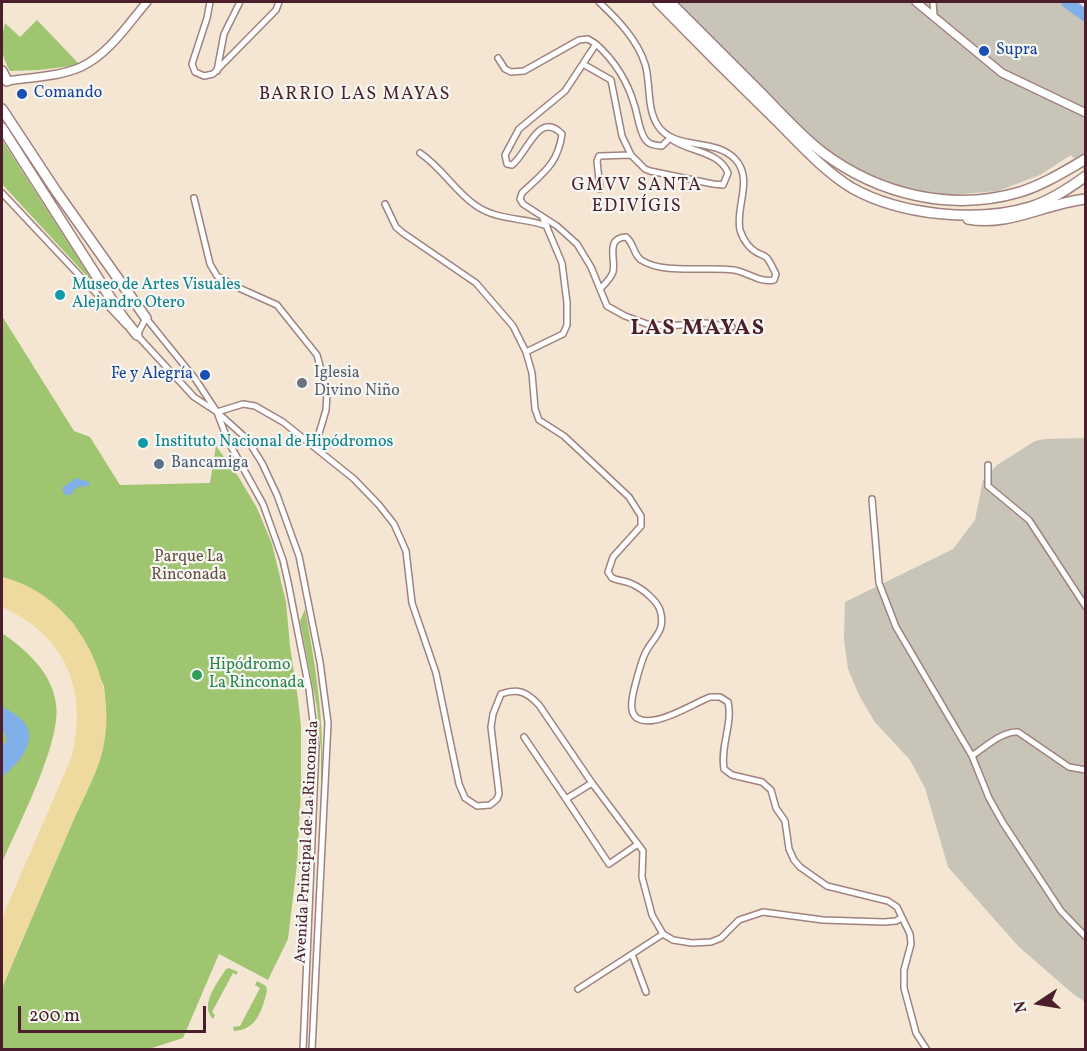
<!DOCTYPE html>
<html>
<head>
<meta charset="utf-8">
<style>
  body { margin:0 }
  #map { position:relative; width:1087px; height:1051px; overflow:hidden; background:#f5e6d3; font-family:Vollkorn,serif }
  canvas { display:block }
  .frame { position:absolute; inset:0; border:3px solid #4a1f2b; pointer-events:none }
  .north { position:absolute; left:1009px; top:973px; width:60px; height:60px; -webkit-text-stroke:4px #f6f6f2; paint-order:stroke; rotate:258deg; font-size:16px; font-weight:700; line-height:24px; text-align:center; color:#4a1f2b }
  .north::after { content:''; display:block; margin:auto; width:21px; height:27px; background:#4a1f2b; clip-path:polygon(50% 0,100% 100%,50% 72%,0 100%) }
  .scale { position:absolute; left:18px; top:1006px; width:188px; height:27px; box-sizing:border-box; border:3px solid #4a1f2b; border-top:0; padding-left:8px; font-size:18px; line-height:21px; white-space:nowrap; color:#4a1f2b; -webkit-text-stroke:4px #f6f6f2; paint-order:stroke }
</style>
</head>
<body>
<div id="map">
<canvas width="1087" height="1051"></canvas>
<div class="frame"></div>
<div class="north">N</div>
<div class="scale">200 m</div>
</div>
<script>
const ctx = document.querySelector('canvas').getContext('2d');
ctx.lineJoin = 'round';
function fillPath(path, color) {
  ctx.fillStyle = color;
  ctx.fill(path, 'evenodd');
}
function stroke(path, color, width, dash) {
  ctx.strokeStyle = color;
  ctx.lineWidth = width;
  ctx.lineCap = dash ? 'butt' : 'round';
  ctx.setLineDash(dash || []);
  ctx.stroke(path);
}
function drawText(font, color, halo, rows, align = 'center') {
  ctx.font = font + ' Vollkorn,serif';
  ctx.lineWidth = 4.5;
  ctx.setLineDash([]);
  ctx.textBaseline = 'middle';
  ctx.strokeStyle = halo;
  ctx.fillStyle = color;
  for (const [text, x, y, turn = 0] of rows) {
    ctx.save();
    ctx.translate(x, y);
    ctx.rotate((+turn || 0) * Math.PI / 180);
    ctx.textAlign = isNaN(turn) ? turn : align;
    if (halo) ctx.strokeText(text, 0, 0);
    ctx.fillText(text, 0, 0);
    ctx.restore();
  }
}
fillPath(new Path2D(`
  M675 2H1064L1085 18V171L1071 155 1040 175 998 191 950 195 901 189 854 170 813 141Z
  M1085 438V1002L1072 993 1019 947 948 867 925 788 910 760 874 721 859 695 848 669 844 640 845 602 953 549 975 520 983 480 997 465 1035 441 1045 439Z`), '#c8c4b8');
fillPath(new Path2D(`
  M37 20 80 65 39 70 10 71C0 53 0 43 5 23L20 37Z
  M2 140 96 286 2 184Z
  M2 316 74 431 90 437 120 485 210 483 216 446 238 476 257 508 272 544 286 602 290 646 298 699 301 727V791L297 864 288 939 268 980 219 954 183 1038 149 1049H2V988L102 753 106 708 104 686 74 624 53 604 30 588 2 577Z
  M305 609C317 675 326 730 321 797V751L317 708 300 621Z
  M2 633C26 650 52 672 56 704 62 742 18 825 2 863Z
  M229 968 238 972 236 975 233 973 212 1012 215 1015 213 1019C199 1005 218 982 226 969Z
  M257 981 266 986 267 991C262 1010 257 1030 234 1031L233 1027 240 1026 260 988 255 985Z`), '#9fc570');
fillPath(new Path2D(`
  M2 577C75 594 122 681 102 753 96 776 80 805 70 828 47 881 24 935 2 988V918L72 756C88 689 66 636 2 607Z`), '#eeda9e');
fillPath(new Path2D(`
  M76 478 89 482V486L77 487 70 495H65L62 488Z
  M2 707C45 726 31 753 2 777V745L6 742 7 739 2 729Z`), '#80afea');
stroke(new Path2D(`
  M1067 2 1086 16`), '#80afea', 12);
const minor = new Path2D(`
  M210 2 207 18 192 64 195 72 204 76 213 74 276 10 279 2
  M599 2C617 19 637 39 645 64 651 83 646 108 658 126 675 151 714 137 735 159 754 179 735 207 740 230 743 240 750 250 760 254 764 256 764 255 767 258 771 263 773 269 776 274L774 280C760 283 747 272 734 270 708 266 664 275 641 260 633 254 634 243 626 237 605 238 616 259 613 272 611 278 605 284 601 288
  M933 2 934 16
  M498 58 505 69 511 72 524 71 579 40 588 39 596 44
  M583 64 611 80 622 136 631 155 599 156 597 161 600 189
  M217 71 224 34 240 2
  M420 153C443 169 454 190 475 205 497 221 523 217 547 226
  M631 155 645 169 650 171 713 184 723 185 728 173C719 150 686 152 670 138L662 146C654 145 649 145 645 139 639 130 638 117 635 107 628 82 615 61 596 44L565 91 519 129 505 155 507 164 512 165C528 153 538 110 562 134 558 164 543 173 522 193L520 199 523 204 557 226 577 244 591 267 607 306 625 316 647 324 668 326 705 323 732 327
  M2 193 126 325
  M194 198 210 264 217 276 239 288 277 305 317 355 327 393 326 410 315 447
  M385 204 396 227 403 233 476 283 513 326 526 352 532 373 535 409 539 420 564 436 629 497 641 516V526L613 557 608 572 612 578C619 581 628 581 634 585 643 589 657 601 660 610 667 633 651 638 644 656 641 663 639 671 637 678 632 696 622 726 655 720 673 717 693 704 710 697H720L728 702C733 724 720 746 724 769L732 775 762 782 771 790 776 808 785 821 789 849 794 860 800 867 827 886 888 901 897 907 910 934 911 944 904 970V988L916 1033 927 1050
  M135 333 194 397 217 412 247 439 262 463 277 495 299 556 320 662 328 723 312 1050
  M137 335 146 318 196 380 217 412 228 441 263 504 283 560 288 582 309 689 316 746 303 1050
  M526 352 563 334 567 325V303L562 263 543 218
  M217 412 243 404 255 406 283 422 354 479 379 505 394 524 406 551 412 603 436 673 459 784 465 798 477 806 490 805 497 799 499 794 491 727 493 714 501 694C518 688 527 692 539 705L592 783 643 851 642 877 652 915 663 934 673 940 692 943 711 942 721 938 739 920 763 912 823 920 884 922 896 921 901 918
  M988 465V486L1029 520 1086 607
  M872 499 879 583 896 627 972 756C985 747 1002 731 1018 732L1069 767 1086 770
  M524 737 566 799
  M972 756 989 798 1003 823 1061 911 1086 937
  M592 783 566 799 609 864 638 844
  M632 954 646 992
  M578 989 663 934`);
const tertiary = new Path2D(`
  M916 2 1002 73 1086 113
  M7 81C31 77 58 77 81 67 109 54 128 24 147 2`);
const motorway = new Path2D(`
  M658 2C697 42 737 82 777 121 800 144 824 171 852 188 900 215 977 223 1030 207 1050 201 1068 189 1086 176
  M670 2C699 31 728 60 757 89 778 110 799 134 822 152 879 195 952 212 1020 192 1043 185 1065 171 1086 159
  M2 71 7 81
  M2 109 56 191 146 318
  M2 128 122 316 137 335
  M968 219C1009 227 1046 203 1086 199`);
stroke(minor, '#a0827f', 8);
stroke(tertiary, '#a0827f', 10);
stroke(motorway, '#a0827f', 12);
stroke(minor, '#fff', 5);
stroke(tertiary, '#fff', 7);
stroke(motorway, '#fff', 9);
for (const [x, y, r, color] of [
  [984,51,6,"#1a4fb4"],
  [22,94,6,"#1a4fb4"],
  [60,295,6,"#0f9aa8"],
  [205,375,6,"#1a4fb4"],
  [302,383,6,"#6b7280"],
  [143,443,6,"#0f9aa8"],
  [159,464,6,"#5c6f8a"],
  [197,675,6,"#2e9e5b"]
]) {
  const dot = new Path2D();
  dot.arc(x, y, r, 0, 2 * Math.PI);
  ctx.fillStyle = color;
  ctx.fill(dot);
  stroke(dot, '#f6f6f2', 2);
}
drawText('16px', '#164399', '#f6f6f2', [
  ["Supra",996,51],
  ["Comando",34,94],
  ["Fe y Alegría",193,375,"right"]
], 'left');
drawText('16px', '#0d838f', '#f6f6f2', [
  ["Museo de Artes Visuales",72,286],
  ["Alejandro Otero",72,304],
  ["Instituto Nacional de Hipódromos",155,443]
], 'left');
drawText('16px', '#5b616d', '#f6f6f2', [
  ["Iglesia",314,374],
  ["Divino Niño",314,392]
], 'left');
drawText('16px', '#4e5e75', '#f6f6f2', [
  ["Bancamiga",171,464]
], 'left');
drawText('16px', '#645140', '#f6f6f2', [
  ["Parque La",189,558],
  ["Rinconada",189,576]
]);
drawText('16px', '#27864d', '#f6f6f2', [
  ["Hipódromo",209,666],
  ["La Rinconada",209,684]
], 'left');
drawText('16px', '#4a1f2b', '#f6f6f2', [
  ["Avenida Principal de La Rinconada",308,842,-87]
]);
ctx.letterSpacing = '1.5px';
drawText('18px', '#4a1f2b', '#f6f6f2', [
  ["BARRIO LAS MAYAS",355,96],
  ["GMVV SANTA",637,187],
  ["EDIVÍGIS",637,208]
]);
ctx.letterSpacing = '0px';
ctx.letterSpacing = '1.5px';
drawText('bold 22px', '#4a1f2b', '#f6f6f2', [
  ["LAS MAYAS",698,330]
]);
ctx.letterSpacing = '0px';
</script>
</body>
</html>
